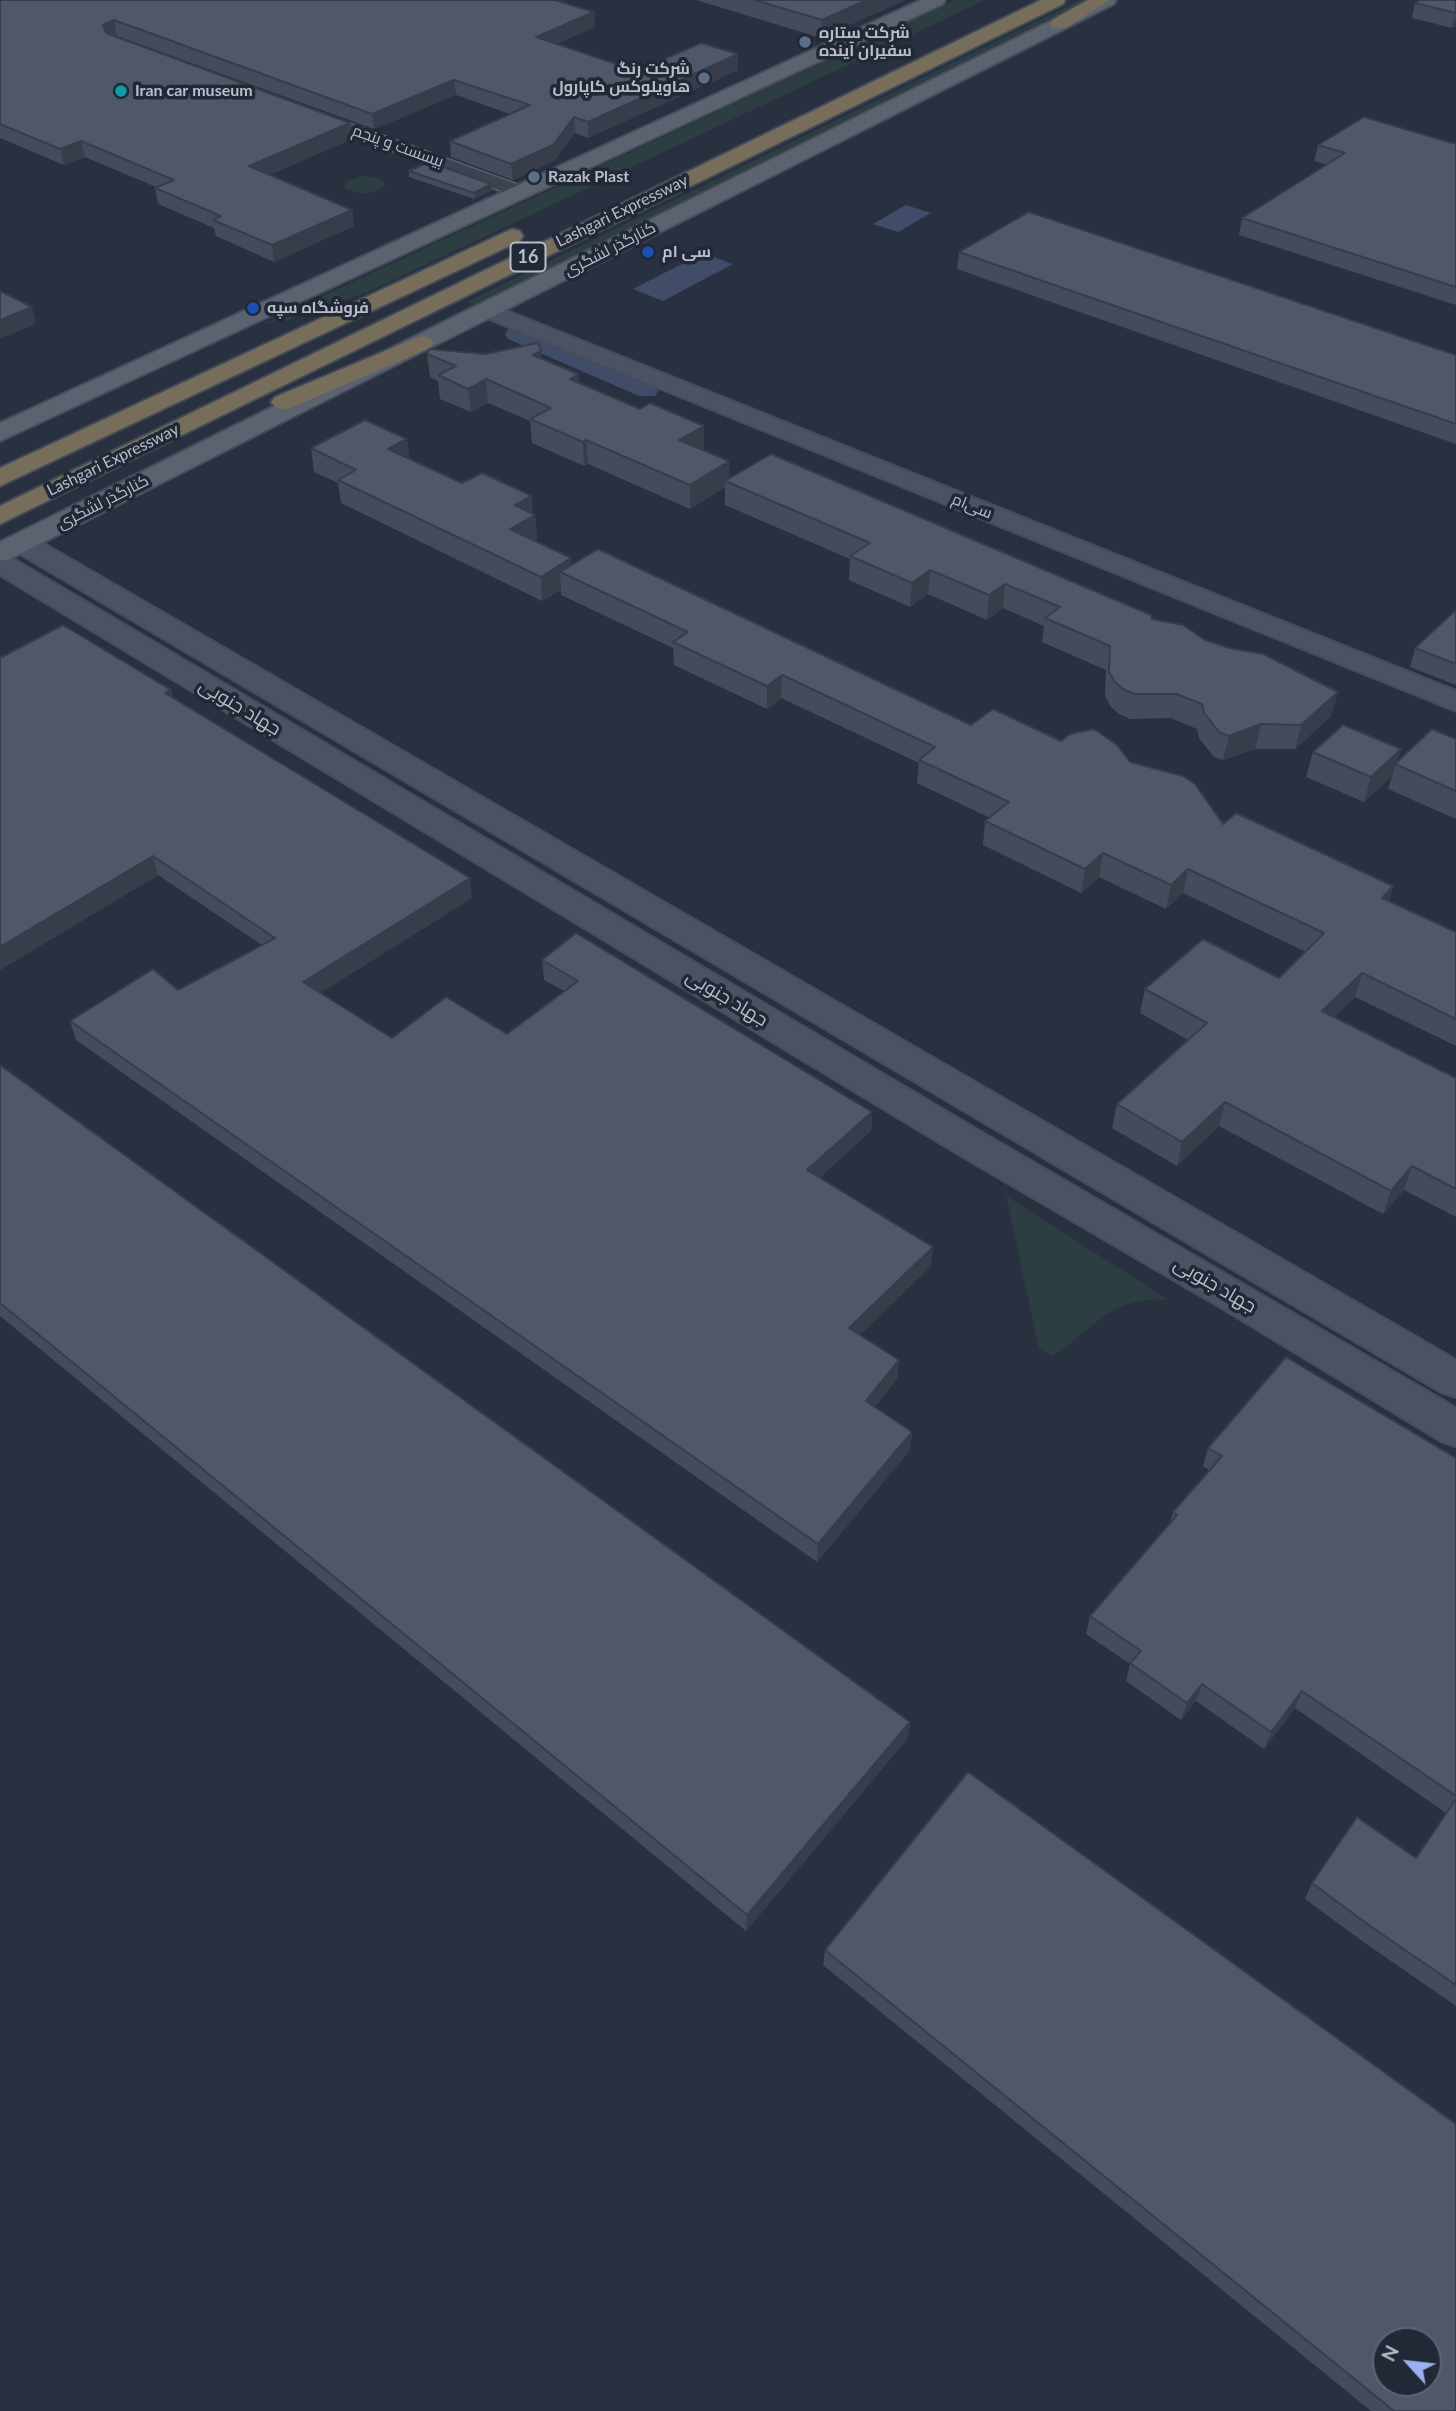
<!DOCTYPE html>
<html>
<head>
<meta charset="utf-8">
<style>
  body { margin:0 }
  #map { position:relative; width:1456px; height:2411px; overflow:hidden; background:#293040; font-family:Lato,sans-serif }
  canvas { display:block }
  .north { position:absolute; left:1372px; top:2327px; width:70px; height:70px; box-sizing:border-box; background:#212836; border:2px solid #5e6471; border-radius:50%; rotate:297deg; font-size:19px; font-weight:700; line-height:28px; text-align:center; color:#babeca }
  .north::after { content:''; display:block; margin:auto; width:24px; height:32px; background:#99b1f0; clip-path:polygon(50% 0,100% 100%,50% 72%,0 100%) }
</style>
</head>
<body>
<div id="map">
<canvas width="1456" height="2411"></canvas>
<div class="north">N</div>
</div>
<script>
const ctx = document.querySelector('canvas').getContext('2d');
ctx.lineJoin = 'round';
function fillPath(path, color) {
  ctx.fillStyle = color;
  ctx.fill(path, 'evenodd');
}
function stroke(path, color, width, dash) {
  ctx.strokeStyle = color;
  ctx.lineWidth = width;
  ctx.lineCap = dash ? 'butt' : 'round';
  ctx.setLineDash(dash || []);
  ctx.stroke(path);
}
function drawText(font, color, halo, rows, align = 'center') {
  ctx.font = font + ' Lato,Cairo,sans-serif';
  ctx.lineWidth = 7;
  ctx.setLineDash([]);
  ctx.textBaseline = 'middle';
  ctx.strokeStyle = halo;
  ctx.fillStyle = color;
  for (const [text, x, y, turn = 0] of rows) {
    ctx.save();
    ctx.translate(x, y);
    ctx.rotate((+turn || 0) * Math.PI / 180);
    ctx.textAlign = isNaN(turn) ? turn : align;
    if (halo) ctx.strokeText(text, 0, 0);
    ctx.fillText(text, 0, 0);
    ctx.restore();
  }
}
fillPath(new Path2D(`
  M955 0H985L368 292 289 320 261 325Z
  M1080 0 1090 1 1066 16 482 308 467 302Z
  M361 176 380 178 386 185C374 195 358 196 345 188V182Z
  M1006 1196 1169 1300C1110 1295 1096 1329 1052 1356L1039 1349Z`), '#2c3e42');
fillPath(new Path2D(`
  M906 205 931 213 898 232 873 224Z
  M703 253 733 264 663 301 633 289Z`), '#404c68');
fillPath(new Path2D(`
  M516 327 655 386 658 391 655 396H639L508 339 505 334 508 329Z`), '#404c68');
const street = new Path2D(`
  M312 110 527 188 530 192 527 196H515L306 119 304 115Z`);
const secondary = new Path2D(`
  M487 303 1456 691V711L479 315 475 310 479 305Z
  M22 535 32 537 1456 1360V1397L1441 1392 12 549 8 543 12 537Z
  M0 555 10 557 981 1132 1456 1408V1446L1441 1441 1227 1311 955 1152 0 575Z`);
const primary = new Path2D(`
  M921 0H945L943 4 0 441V423Z
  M1093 0H1116L1114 4 10 559 0 561V542Z`);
const highway = new Path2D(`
  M1041 0H1065L1063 4 0 524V506Z
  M1088 0H1110L1066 28H1052L1050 24 1052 20Z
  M512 229 520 231 523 236 520 241 0 486V468Z
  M421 336 430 338 433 343 430 348 293 407 284 410 275 407 271 402 275 397Z`);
stroke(street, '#585e6b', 3);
stroke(secondary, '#464c5a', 4);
stroke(primary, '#464c5a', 4);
stroke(highway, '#444b58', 4);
fillPath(street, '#3d4350');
fillPath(secondary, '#4b5263');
fillPath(primary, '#5b6270');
fillPath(highway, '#766e5a');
fillPath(new Path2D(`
  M0 0 594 12 595 27 556 44 637 71 738 70 588 138 575 133 554 161 513 180 451 157 450 141 510 114 456 95 374 129 117 36H115L350 123 352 139 269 175 352 210 354 226 274 262 216 236 214 228 158 204 155 188 156 187 85 157 64 165 0 138Z
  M696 0H905L821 38Z
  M1456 0V26L1452 28 1412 18 1415 3Z
  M1456 144V305L1239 235 1242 218 1327 165 1314 161 1318 145Z
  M409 171 491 184 492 190 474 199 409 177Z
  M959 252 1456 355V444L957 269Z
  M427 354 542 359 578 374 579 383 704 449 703 450 729 479 1152 619 1338 692 1331 716 1295 749H1255L1223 760 1214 757 1199 738 1197 729 1171 718 1130 719 1119 714 1111 707 1105 696 1106 670 1042 642 1044 626 1003 608 987 620 928 594 910 607 849 580 850 559 725 505V487L690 509 588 464 584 466 532 443 530 421 488 403 471 412 440 399 438 381 430 377Z
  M407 439 409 459 535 515 537 539 534 541 572 565 971 725 1061 741 1130 762 1223 824 1393 886 1389 901 1456 932V1046L1355 997 1334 1017 1456 1078V1217L1404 1190 1383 1214 1219 1126 1177 1166 1112 1128 1117 1104 1188 1040 1140 1013 1145 989 1279 978 1306 952 1183 893 1166 909 1099 877 1081 893 983 845 985 821 990 818 917 783 919 763 781 698 767 709 674 665 673 648 561 595V590L542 601 341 503 338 483 314 472 311 448Z
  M1456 610V685L1410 667 1415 648Z
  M171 690 173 698 472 898 320 993 392 1038 507 1034 564 991 544 980 542 960 872 1112 871 1131 819 1178 931 1266 860 1335 899 1360 897 1379 875 1407 912 1432 910 1450 817 1562 76 1040 70 1021 178 990 262 945 158 875 0 970Z
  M1456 739V819L1388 789 1392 776 1364 802 1306 777 1313 752 1397 763Z
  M0 1065 910 1722 908 1738 746 1931 0 1316Z
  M1208 1448 1456 1458V2006L1362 1941 1305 1899 1312 1883 1416 1858 1446 1813 1295 1708 1264 1749 1196 1701 1181 1720 1126 1681 1130 1664 1086 1634 1090 1616 1170 1523 1173 1512 1209 1470 1203 1466Z
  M825 1950 1456 2411H1371L823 1965Z`), '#444b5a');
fillPath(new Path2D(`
  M866 0H905L821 38 822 20Z
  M594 12 595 27 536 52V37Z
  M1455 13 1456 26 1452 28Z
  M114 20 117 36 107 41 103 25Z
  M738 54V70L588 138V122Z
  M454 80 456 95 374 129 372 114Z
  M574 117 575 133 554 161 513 180 511 164Z
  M350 123 352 139 252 183 249 166Z
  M81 141 85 157 64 165 60 149Z
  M491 184 492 190 474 199V193Z
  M352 210 354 226 274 262 272 245Z
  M32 307 36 324 0 339V320Z
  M541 351 543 374 533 355Z
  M578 374 580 397 570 379Z
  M486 379 488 403 471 412 468 389Z
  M704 426V449L680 463 679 440Z
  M407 439 410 463 388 449Z
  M586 440 588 464 584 466 583 442Z
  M729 461V483L725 481V487L690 509V485Z
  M532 496 533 516 535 515 537 539 512 553 510 529 515 505Z
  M571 558 572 578 560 572 561 590 542 601 541 577Z
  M930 570 928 594 910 607 912 583Z
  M1005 584 1003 608 987 620 989 595Z
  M782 675 781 698 767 709V686Z
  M171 690 176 709 165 693Z
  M1338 692 1331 716 1295 749 1301 725Z
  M1261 724 1255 749 1223 760 1229 736Z
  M1401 749 1392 776 1364 802 1371 777Z
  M1103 853 1099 877 1081 893 1085 869Z
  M153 856 158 875 0 970V947Z
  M1188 869 1183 893 1166 909 1171 885Z
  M470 878 472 898 307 1001 303 982Z
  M1393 886 1386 910 1382 898Z
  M1362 973 1355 997 1315 1035 1322 1011Z
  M1225 1102 1219 1126 1177 1166 1182 1142Z
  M872 1112 871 1131 806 1189 807 1170Z
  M1412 1166 1404 1190 1383 1214 1391 1191Z
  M933 1247 931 1266 848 1347 849 1328Z
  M899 1360 897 1379 865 1420 866 1401Z
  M912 1432 910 1450 817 1562 818 1544Z
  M1202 1684 1196 1701 1181 1720 1187 1703Z
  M1302 1691 1295 1708 1264 1749 1271 1732Z
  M910 1722 908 1738 746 1931 747 1915Z`), '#373d4a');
const building = new Path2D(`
  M0 0H555L594 12 536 37 637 71 701 43 738 54 588 122 574 117 553 145 511 164 450 141 530 105 454 80 372 114 114 20 103 25 106 33 350 123 249 166 352 210 272 245 213 220 221 216 155 188 174 180 81 141 60 149 0 124Z
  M755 0H866L822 20Z
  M1420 0H1456V13L1415 3Z
  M1364 117 1456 144V287L1242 218 1345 153 1318 145Z
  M429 162 491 184 474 193 409 171Z
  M1029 212 1456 355V424L959 252Z
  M0 291 32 307 0 320Z
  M538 343 541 351 533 355 578 374 570 379 640 409 650 403 704 426 679 440 729 461 690 485 586 440 583 442 530 419 551 408 486 379 468 389 438 375 456 366 427 354 429 349 485 354Z
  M365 420 407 439 388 449 462 483 482 473 532 496 515 505 535 515 510 529 571 558 541 577 338 480 356 470 311 448Z
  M771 454 1151 615 1152 619 1183 625 1205 640 1229 648 1263 654 1338 692 1301 725 1261 724 1229 736 1219 732 1204 713 1202 704 1176 694H1134L1123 689 1115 682 1109 672 1110 646 1045 618 1060 607 1005 584 989 595 930 570 912 583 850 556 870 543 725 481Z
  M598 549 971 725 993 709 1061 741 1070 734 1094 729 1117 745 1130 762 1183 776 1195 784 1223 824 1236 813 1393 886 1382 898 1456 932V1019L1362 973 1322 1011 1456 1078V1189L1412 1166 1391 1191 1225 1102 1182 1142 1117 1104 1207 1023 1145 989 1203 939 1279 978 1324 933 1188 869 1171 885 1103 853 1085 869 985 821 1009 802 919 760 935 747 782 675 767 686 673 642 688 632 560 572Z
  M1456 610V664L1415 648Z
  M63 625 171 690 165 693 470 878 303 982 392 1038 446 997 507 1034 578 981 542 960 576 933 872 1112 807 1170 933 1247 849 1328 899 1360 866 1401 912 1432 818 1544 70 1021 153 969 178 990 275 938 153 856 0 947V658Z
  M1343 725 1401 749 1371 777 1313 752Z
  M1432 729 1456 739V791L1395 764Z
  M0 1065 910 1722 747 1915 0 1303Z
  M1286 1357 1456 1458V1796L1302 1691 1271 1732 1202 1684 1187 1703 1130 1663 1141 1651 1090 1616 1177 1515 1173 1512 1222 1456 1208 1448Z
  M968 1772 1456 2124V2411H1394L825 1950ZM1386 2341H1428V2383H1386Z
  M1456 1799V1985L1370 1926 1312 1883 1357 1817 1416 1858Z`);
fillPath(building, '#4f5769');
stroke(building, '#373d4a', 2);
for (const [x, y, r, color] of [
  [805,42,7,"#5c6f8a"],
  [704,78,7,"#5c6f8a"],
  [121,91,7,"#0f9aa8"],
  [534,177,7,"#5c6f8a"],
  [648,252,7,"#1a4fb4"],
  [253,308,7,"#1a4fb4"]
]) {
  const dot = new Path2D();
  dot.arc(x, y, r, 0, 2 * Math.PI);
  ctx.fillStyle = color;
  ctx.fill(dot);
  stroke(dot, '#212836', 2.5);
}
drawText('bold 16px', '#babeca', '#212836', [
  ["شرکت ستاره",819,33],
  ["سفیران آینده",819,51],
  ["شرکت رنگ",690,69,"right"],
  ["هاویلوکس کاپارول",690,87,"right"],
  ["Iran car museum",135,91],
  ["Razak Plast",548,177],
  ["سی ام",662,252],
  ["فروشگاه سپه",267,308]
], 'left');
drawText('16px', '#babeca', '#212836', [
  ["بیسست و پنجم",398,146,20],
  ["Lashgari Expressway",622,211,-26],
  ["کنارگذر لشگری",610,249,-27],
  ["Lashgari Expressway",113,460,-26],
  ["کنارگذر لشگری",103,502,-27],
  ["سی‌ام",972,506,22]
]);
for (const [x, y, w] of [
  [528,257,35]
]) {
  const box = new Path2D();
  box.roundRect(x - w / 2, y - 14.5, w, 29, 5);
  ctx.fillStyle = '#212836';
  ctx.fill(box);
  stroke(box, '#babeca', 2);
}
drawText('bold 18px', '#babeca', null, [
  ["16",528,257]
]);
drawText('19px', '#babeca', '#212836', [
  ["جهاد جنوبی",240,707,31],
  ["جهاد جنوبی",727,998,31],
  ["جهاد جنوبی",1215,1285,30]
]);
</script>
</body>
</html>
